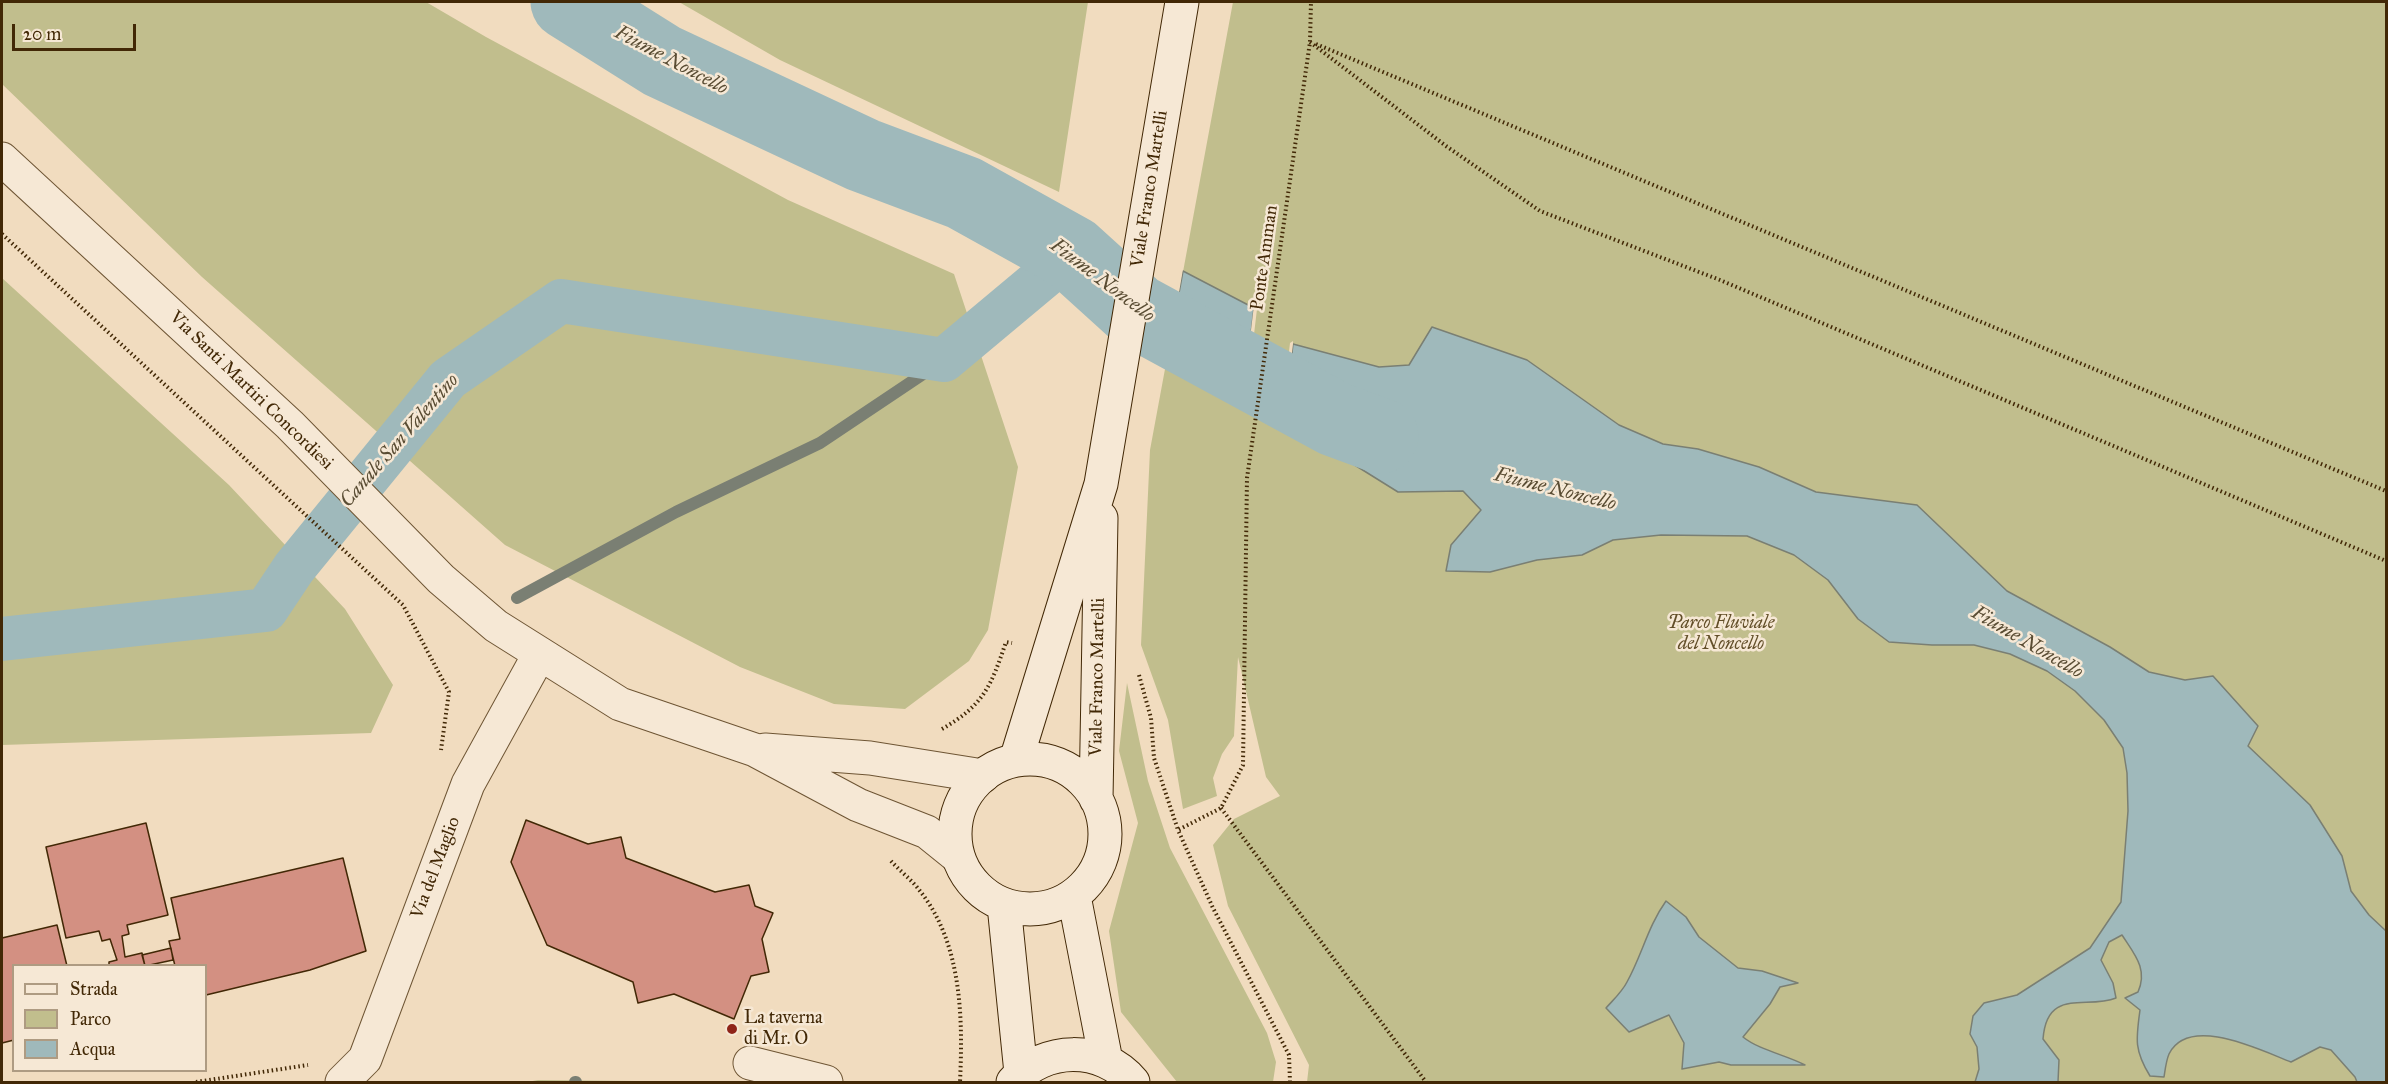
<!DOCTYPE html>
<html>
<head>
<meta charset="utf-8">
<style>
  body { margin:0 }
  #map { position:relative; width:2388px; height:1084px; overflow:hidden; background:#f1dcbf; font-family:"IM FELL Great Primer",serif }
  canvas { display:block }
  .frame { position:absolute; inset:0; border:3px solid #422806; pointer-events:none }
  .legend { position:absolute; left:12px; top:964px; width:195px; height:108px; box-sizing:border-box; background:#f6e8d5; border:2px solid #ae9b82; margin:0; padding:8px 10px; list-style:none; font-size:18px; color:#422806 }
  .legend li { display:flex; align-items:center; gap:12px; height:30px }
  .legend b { width:30px; border:2px solid #ae9b82 }
  .scale { position:absolute; left:12px; top:24px; width:124px; height:27px; box-sizing:border-box; border:3px solid #422806; border-top:0; padding-left:8px; font-size:18px; line-height:21px; white-space:nowrap; color:#422806; -webkit-text-stroke:4px #f6e8d5; paint-order:stroke }
</style>
</head>
<body>
<div id="map">
<canvas width="2388" height="1084"></canvas>
<div class="frame"></div>
<ul class="legend">
<li><b style="height:8px;background:#f6e8d5"></b>Strada</li>
<li><b style="height:16px;background:#c1be8d"></b>Parco</li>
<li><b style="height:16px;background:#9fb9bb"></b>Acqua</li>
</ul>
<div class="scale">20 m</div>
</div>
<script>
const ctx = document.querySelector('canvas').getContext('2d');
ctx.lineJoin = 'round';
function fillPath(path, color) {
  ctx.fillStyle = color;
  ctx.fill(path, 'evenodd');
}
function stroke(path, color, width, dash) {
  ctx.strokeStyle = color;
  ctx.lineWidth = width;
  ctx.lineCap = dash ? 'butt' : 'round';
  ctx.setLineDash(dash || []);
  ctx.stroke(path);
}
function drawText(font, color, halo, rows, align = 'center') {
  ctx.font = font + ' "IM FELL Great Primer",serif';
  ctx.lineWidth = 5;
  ctx.setLineDash([]);
  ctx.textBaseline = 'middle';
  ctx.strokeStyle = halo;
  ctx.fillStyle = color;
  for (const [text, x, y, turn = 0] of rows) {
    ctx.save();
    ctx.translate(x, y);
    ctx.rotate((+turn || 0) * Math.PI / 180);
    ctx.textAlign = isNaN(turn) ? turn : align;
    if (halo) ctx.strokeText(text, 0, 0);
    ctx.fillText(text, 0, 0);
    ctx.restore();
  }
}
fillPath(new Path2D(`
  M2 2H426L486 37 788 200 954 274 1018 467 988 630 969 661 905 709 834 704 740 667 505 545 202 277 2 84Z
  M679 2H1088L1059 192 780 60Z
  M1233 2H2386V1082H1307L1309 1065 1228 906 1213 845 1234 819 1280 796 1266 777 1238 657 1234 736 1222 754 1213 778 1217 796 1183 809 1168 720 1141 645 1150 450Z
  M2 278 229 485 345 609 393 685 371 733 2 745Z
  M1127 683 1148 781 1170 848 1267 1033 1276 1062 1273 1082H1177L1121 1012 1109 931 1138 823 1119 751Z
  M538 1080 733 1082H735H527Z`), '#c1be8d');
const water = new Path2D(`
  M1183 271 1254 308 1243 402 1170 342Z
  M1432 327 1527 360 1619 425 1663 444 1698 449 1759 467 1816 492 1917 505 2007 591 2110 647 2149 672 2185 680 2213 676 2258 726 2248 746 2310 805 2342 856 2351 891 2369 915 2386 931V1082H2357L2355 1077 2331 1050 2320 1047 2291 1062C2262 1051 2189 1014 2169 1054 2166 1061 2165 1071 2164 1077L2150 1076C2134 1050 2136 1039 2140 1010L2125 998 2138 992C2148 969 2135 955 2122 935L2109 942 2101 960 2113 983 2116 998C2086 1010 2047 987 2043 1039L2059 1060 2058 1082H1975L1979 1069 1977 1047 1970 1034 1973 1016 1984 1003 2017 995 2090 948 2121 902 2128 811 2127 773 2123 748 2104 720 2075 691 2047 671 2010 654 1974 645H1932L1889 642 1858 619 1828 580 1794 555 1747 536 1661 535 1613 540 1582 555 1537 560 1490 572 1446 571 1451 545 1481 510 1463 491 1398 492 1284 421 1293 344 1379 367 1409 365Z
  M1666 901 1686 917 1699 937 1738 968 1762 971 1798 983 1780 987 1770 1004 1743 1037C1759 1050 1786 1055 1805 1065H1731L1719 1062 1682 1069 1684 1043 1669 1015 1629 1032 1606 1008C1613 1000 1622 992 1627 982 1642 955 1648 926 1666 901Z`);
fillPath(water, '#9fb9bb');
stroke(water, '#7a7f73', 1.5);
fillPath(new Path2D(`
  M1183 268V269L1170 345 1167 341 1180 271Z
  M1254 305 1257 309 1246 402 1242 405Z
  M1293 341V344L1283 424 1281 420 1290 343Z`), '#f1dcbf');
stroke(new Path2D(`
  M517 598 676 512 820 443 944 360
  M575 1082H576`), '#7a7f73', 12);
stroke(new Path2D(`
  M2 639 266 610 294 568 448 379 561 301 944 360 1072 253`), '#9fb9bb', 44);
stroke(new Path2D(`
  M568 2 662 61 863 155 964 193 1072 253 1136 311 1335 419 1381 436`), '#9fb9bb', 75);
const building = new Path2D(`
  M526 820 588 844 621 837 626 858 715 892 749 885 755 906 773 913 762 939 769 972 751 976 734 1019 674 994 638 1003 633 982 547 945 511 862Z
  M146 823 168 915 127 925 129 934 122 936 125 957 142 953 145 966H109V962L117 960 110 939 102 941 99 931 66 938 46 847Z
  M343 858 366 951 310 970 206 995V966H175L169 941 180 939 171 898Z
  M57 925 67 966H14V1040L2 1043V938Z
  M171 948 173 960 145 966 142 955Z`);
fillPath(building, '#d39082');
stroke(building, '#422806', 1.5);
const street = new Path2D(`
  M2 159 290 425 441 579 496 626 620 704 755 750 858 805 927 832 958 857
  M765 750 870 758 983 776
  M750 1063 826 1082
  M342 1082 365 1059 468 784 539 655`);
const secondary = new Path2D(`
  M955 834a75 75 0 1 1 150 0a75 75 0 1 1-150 0Z
  M1016 760 1101 484 1182 2
  M1096 799 1101 518
  M1074 896 1106 1061
  M1004 905 1021 1073
  M1013 1082C1044 1046 1102 1045 1133 1082`);
stroke(street, '#6e5534', 35);
stroke(secondary, '#422806', 35);
stroke(new Path2D(`
  M1310 42 1446 146 1540 211 1720 280 2386 561
  M1316 44 2386 491
  M2 234 403 605 449 692 441 750
  M1139 675 1151 718 1154 758 1178 830
  M942 729C984 705 991 686 1006 642L1012 643
  M1221 808 1426 1082
  M891 861C900 871 912 880 920 891 962 944 963 1018 960 1082
  M196 1082 308 1065
  M1290 1082 1289 1055 1213 908 1178 830 1221 808 1243 765 1247 478 1310 42 1311 2`), '#422806', 4, [1.5, 3]);
stroke(street, '#f6e8d5', 33);
stroke(secondary, '#f6e8d5', 33);
for (const [x, y, r, color] of [
  [732,1029,6,"#8f2418"]
]) {
  const dot = new Path2D();
  dot.arc(x, y, r, 0, 2 * Math.PI);
  ctx.fillStyle = color;
  ctx.fill(dot);
  stroke(dot, '#f6e8d5', 2);
}
drawText('18px', '#422806', '#f6e8d5', [
  ["Viale Franco Martelli",1150,189,-81],
  ["Ponte Amman",1265,258,-82],
  ["Via Santi Martiri Concordiesi",251,391,44],
  ["Viale Franco Martelli",1098,677,-89],
  ["Via del Maglio",436,868,-69]
]);
drawText('italic 18px', '#624e28', '#f6e8d5', [
  ["Parco Fluviale",1721,624],
  ["del Noncello",1721,645]
]);
drawText('18px', '#422806', '#f6e8d5', [
  ["La taverna",744,1019],
  ["di Mr. O",744,1040]
], 'left');
drawText('italic 20px', '#594c33', '#f6e8d5', [
  ["Fiume Noncello",671,61,28],
  ["Fiume Noncello",1102,281,37],
  ["Canale San Valentino",400,441,-49],
  ["Fiume Noncello",1555,490,14],
  ["Fiume Noncello",2027,643,30]
]);
</script>
</body>
</html>
